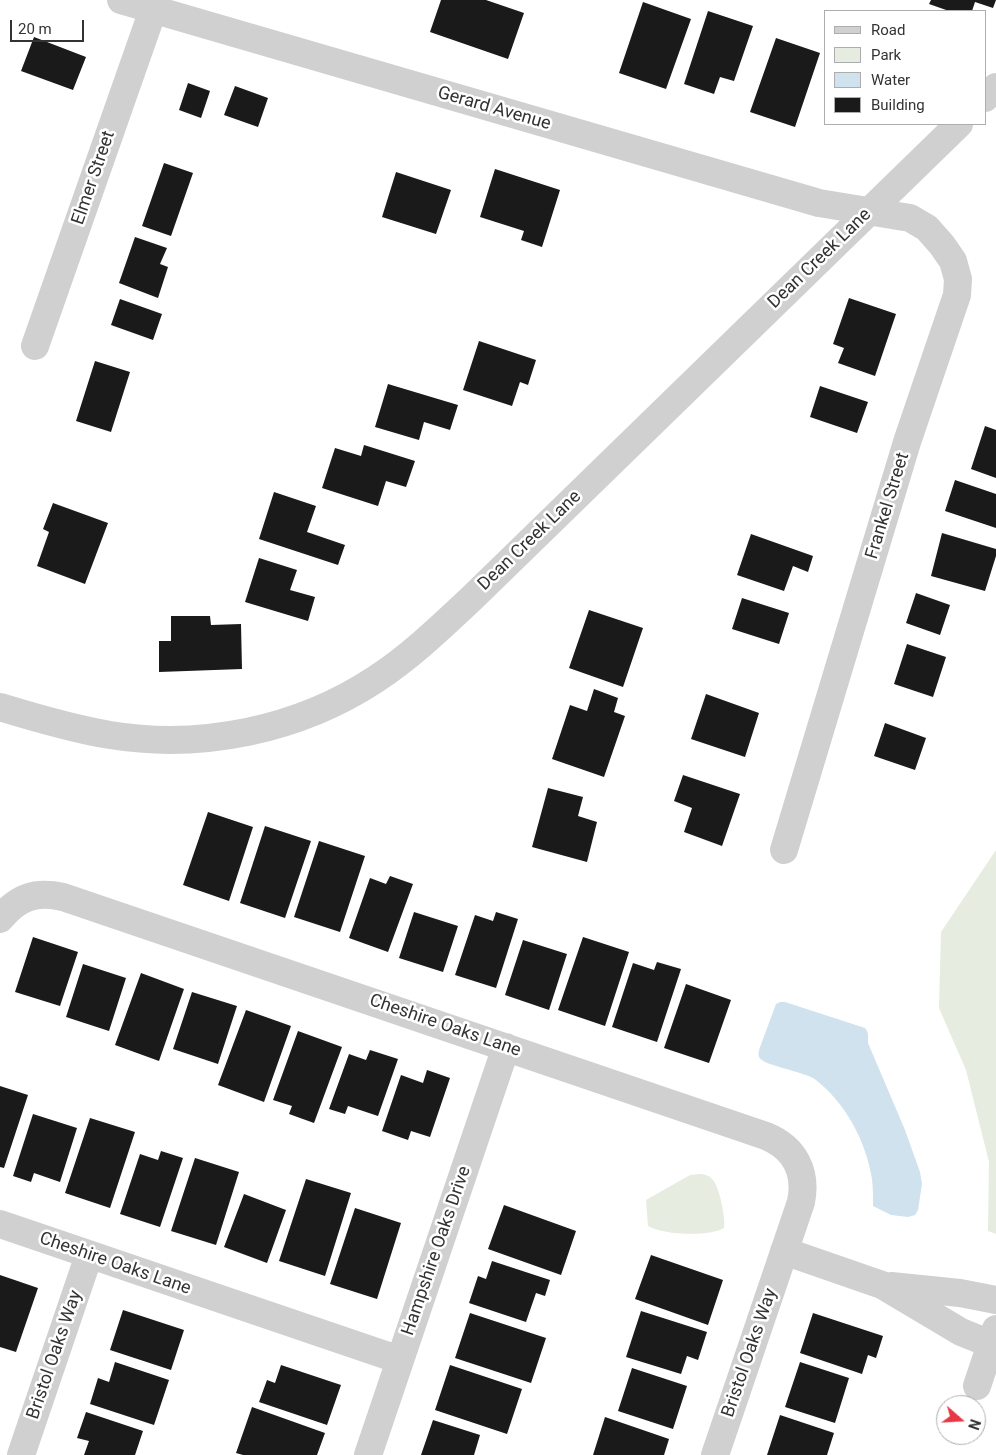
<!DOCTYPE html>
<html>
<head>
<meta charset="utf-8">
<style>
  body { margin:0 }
  #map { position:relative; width:996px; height:1455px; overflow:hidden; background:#fff; font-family:Roboto,sans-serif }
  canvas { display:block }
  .legend { position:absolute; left:824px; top:10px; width:162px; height:115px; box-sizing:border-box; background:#fff; border:1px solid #adadad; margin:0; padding:6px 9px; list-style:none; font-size:15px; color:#333 }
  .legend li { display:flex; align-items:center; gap:10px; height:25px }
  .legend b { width:25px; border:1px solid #adadad }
  .north { position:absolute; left:936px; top:1395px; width:50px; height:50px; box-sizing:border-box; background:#fff; border:1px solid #adadad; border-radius:50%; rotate:109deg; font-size:14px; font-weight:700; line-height:20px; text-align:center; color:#333 }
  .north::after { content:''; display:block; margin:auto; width:18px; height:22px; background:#e63946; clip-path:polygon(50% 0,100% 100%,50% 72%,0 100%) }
  .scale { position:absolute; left:10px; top:20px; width:74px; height:22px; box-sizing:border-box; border:2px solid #333; border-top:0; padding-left:6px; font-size:15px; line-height:18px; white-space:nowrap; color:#333; -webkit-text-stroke:4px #fff; paint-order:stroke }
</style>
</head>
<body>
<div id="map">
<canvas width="996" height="1455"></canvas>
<ul class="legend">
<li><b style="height:6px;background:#d0d0d0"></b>Road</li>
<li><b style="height:14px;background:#e6ecdf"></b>Park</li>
<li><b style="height:14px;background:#cfe2ee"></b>Water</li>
<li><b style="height:14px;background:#1a1a1a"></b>Building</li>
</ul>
<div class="north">N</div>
<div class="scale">20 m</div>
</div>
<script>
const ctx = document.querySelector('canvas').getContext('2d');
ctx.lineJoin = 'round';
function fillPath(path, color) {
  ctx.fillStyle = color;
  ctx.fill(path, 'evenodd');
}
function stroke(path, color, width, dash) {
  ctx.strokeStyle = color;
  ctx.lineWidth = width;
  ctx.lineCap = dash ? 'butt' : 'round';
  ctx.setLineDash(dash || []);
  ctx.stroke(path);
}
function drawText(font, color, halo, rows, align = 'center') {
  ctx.font = font + ' Roboto,sans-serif';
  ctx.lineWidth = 5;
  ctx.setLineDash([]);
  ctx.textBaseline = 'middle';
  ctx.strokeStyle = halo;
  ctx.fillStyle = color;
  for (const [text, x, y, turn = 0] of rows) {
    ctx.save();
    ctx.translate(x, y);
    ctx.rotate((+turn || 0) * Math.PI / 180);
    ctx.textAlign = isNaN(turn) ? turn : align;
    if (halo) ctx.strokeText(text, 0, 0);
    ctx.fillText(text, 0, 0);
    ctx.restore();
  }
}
fillPath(new Path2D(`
  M996 850V1234L988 1231 989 1162 966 1070 939 1008 941 932Z
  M702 1174C706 1175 710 1176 713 1180 719 1186 726 1219 724 1228 709 1237 663 1235 648 1226L646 1200 690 1175Z`), '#e6ecdf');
fillPath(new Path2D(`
  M780 1002H785L865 1028C869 1033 868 1037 868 1043L905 1130 920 1172 922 1184 918 1210 915 1215 908 1217 891 1215 873 1206C873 1197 873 1188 872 1179 866 1141 846 1104 816 1080 804 1071 763 1066 759 1057 758 1055 759 1052 759 1050L776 1004Z`), '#cfe2ee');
fillPath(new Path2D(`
  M441 0H486L524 13 508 59 430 32Z
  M931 0H996L993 8 975 2 972 11H949L929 4Z
  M643 2 691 19 666 89 619 73Z
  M708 11 753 26 734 81 720 77 714 94 684 84Z
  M34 37 86 57 73 90 21 71Z
  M776 38 820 53 795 127 750 112Z
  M188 83 210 91 201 118 179 110Z
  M235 86 268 98 258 127 224 115Z
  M164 163 193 173 171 236 142 226Z
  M495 169 560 190 542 247 521 240 524 231 480 217Z
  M396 172 451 190 436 234 382 217Z
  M135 237 167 248 160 264 168 267 158 298 119 283Z
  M849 298 896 314 875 376 838 363 844 348 833 344Z
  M120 299 162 314 153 340 111 325Z
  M479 341 536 360 528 385 520 382 512 406 463 390Z
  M95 361 130 372 111 432 76 421Z
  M388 384 458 405 450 430 424 422 419 440 375 427Z
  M820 386 868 402 857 433 810 417Z
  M985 426 996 430V478L971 469Z
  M364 445 415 461 406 487 386 481 378 506 322 488 335 448 361 456Z
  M955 480 996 494V528L945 511Z
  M274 492 316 506 307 532 345 545 338 565 259 539Z
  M53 503 108 523 85 584 37 566 49 532 43 529Z
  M942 533 996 549V556L985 591 931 576Z
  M751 534 813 556 808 572 793 566 784 591 737 575Z
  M259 558 297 570 290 590 315 597 308 621 245 602Z
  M916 593 950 605 940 635 906 623Z
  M742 598 789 613 779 644 732 629Z
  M589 610 643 628 623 687 569 668Z
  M171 616H210L211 625 241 624 242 669 159 672V641H171Z
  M907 644 946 657 933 697 894 684Z
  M594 689 618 698 614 712 625 716 604 777 552 759 570 705 587 711Z
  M706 694 759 713 745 757 691 739Z
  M885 723 926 738 915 770 874 756Z
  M683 775 740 794 722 846 684 832 692 808 674 801Z
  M548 788 583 797 578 816 597 822 587 862 532 847Z
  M208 812 253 827 229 901 183 885Z
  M265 826 311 841 285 918 240 903Z
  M319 841 365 856 340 932 294 917Z
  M390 876 413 884 388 952 349 938 370 878 386 884Z
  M414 912 458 926 443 972 399 958Z
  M496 912 518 919 496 988 455 975 475 915 493 921Z
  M33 937 78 952 60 1006 15 992Z
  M583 937 629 952 605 1026 558 1010Z
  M523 940 567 954 549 1010 505 995Z
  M657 962 681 969 657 1042 612 1027 633 963 654 970Z
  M83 964 126 978 109 1031 66 1017Z
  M141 973 184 989 159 1061 115 1045Z
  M686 984 731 1000 709 1063 664 1048Z
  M192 992 237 1006 218 1064 173 1049Z
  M246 1010 291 1026 264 1102 218 1085Z
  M298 1031 342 1047 314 1123 289 1114 292 1106 273 1100Z
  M370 1050 398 1059 378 1116 348 1106 345 1114 329 1109 349 1054 366 1060Z
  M427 1070 450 1078 430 1137 411 1131 408 1140 382 1131 401 1075 423 1083Z
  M0 1086 28 1095 4 1168 0 1167Z
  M33 1114 77 1128 60 1182 34 1173 31 1182 13 1176Z
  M90 1118 135 1132 110 1208 65 1193Z
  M161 1151 183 1158 160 1227 120 1214 140 1154 158 1160Z
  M195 1158 239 1172 216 1245 171 1231Z
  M306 1179 351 1193 325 1276 279 1261Z
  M244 1194 286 1210 267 1263 224 1247Z
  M504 1205 576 1231 561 1275 488 1249Z
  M355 1208 401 1223 377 1299 330 1284Z
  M651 1255 723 1280 708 1325 635 1299Z
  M492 1261 550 1280 545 1296 536 1293 526 1322 469 1303 478 1276 486 1279Z
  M0 1275 38 1288 16 1352 0 1347Z
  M123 1310 184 1330 171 1370 110 1350Z
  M641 1311 707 1332 698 1360 687 1356 681 1374 626 1357Z
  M470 1313 546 1338 531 1383 455 1358Z
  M813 1313 883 1336 876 1358 868 1355 862 1374 800 1353Z
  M115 1362 169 1380 154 1425 90 1404 98 1378 109 1382Z
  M800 1362 849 1378 835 1423 785 1407Z
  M281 1365 341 1385 327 1425 259 1402 267 1380 275 1383Z
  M450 1365 522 1389 507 1434 435 1410Z
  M632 1368 687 1386 673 1429 618 1411Z
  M252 1407 325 1433 317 1455H243L236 1453Z
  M86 1412 143 1431 135 1455H84L89 1441 77 1438Z
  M780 1415 834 1433 827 1455H767Z
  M605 1417 669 1439 664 1455H593Z
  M433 1420 480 1435 474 1455H421Z`), '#1a1a1a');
stroke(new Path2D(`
  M121 0 819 203 910 218 927 228 942 245 953 261 958 279 957 295 907 442 784 850
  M985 98 996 87
  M35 346 153 10
  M0 707C36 718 73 729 110 735 201 750 299 730 376 679 411 656 441 627 472 598L959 124
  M0 919C18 897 35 891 63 897L766 1136C795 1148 807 1172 801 1202L715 1455
  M0 1224 400 1360
  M784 1251 882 1285 961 1332 996 1346
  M891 1286 960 1293 996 1300
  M977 1386 996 1329
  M21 1455 89 1255
  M368 1455 506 1047`), '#d0d0d0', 28);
drawText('18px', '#333', '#fff', [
  ["Gerard Avenue",494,109,16],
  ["Elmer Street",94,178,-71],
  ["Dean Creek Lane",820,259,-44],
  ["Frankel Street",888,506,-73],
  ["Dean Creek Lane",530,541,-44],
  ["Cheshire Oaks Lane",445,1026,19],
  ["Hampshire Oaks Drive",437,1251,-71],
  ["Cheshire Oaks Lane",115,1264,19],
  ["Bristol Oaks Way",750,1353,-71],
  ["Bristol Oaks Way",55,1355,-71]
]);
</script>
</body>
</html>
